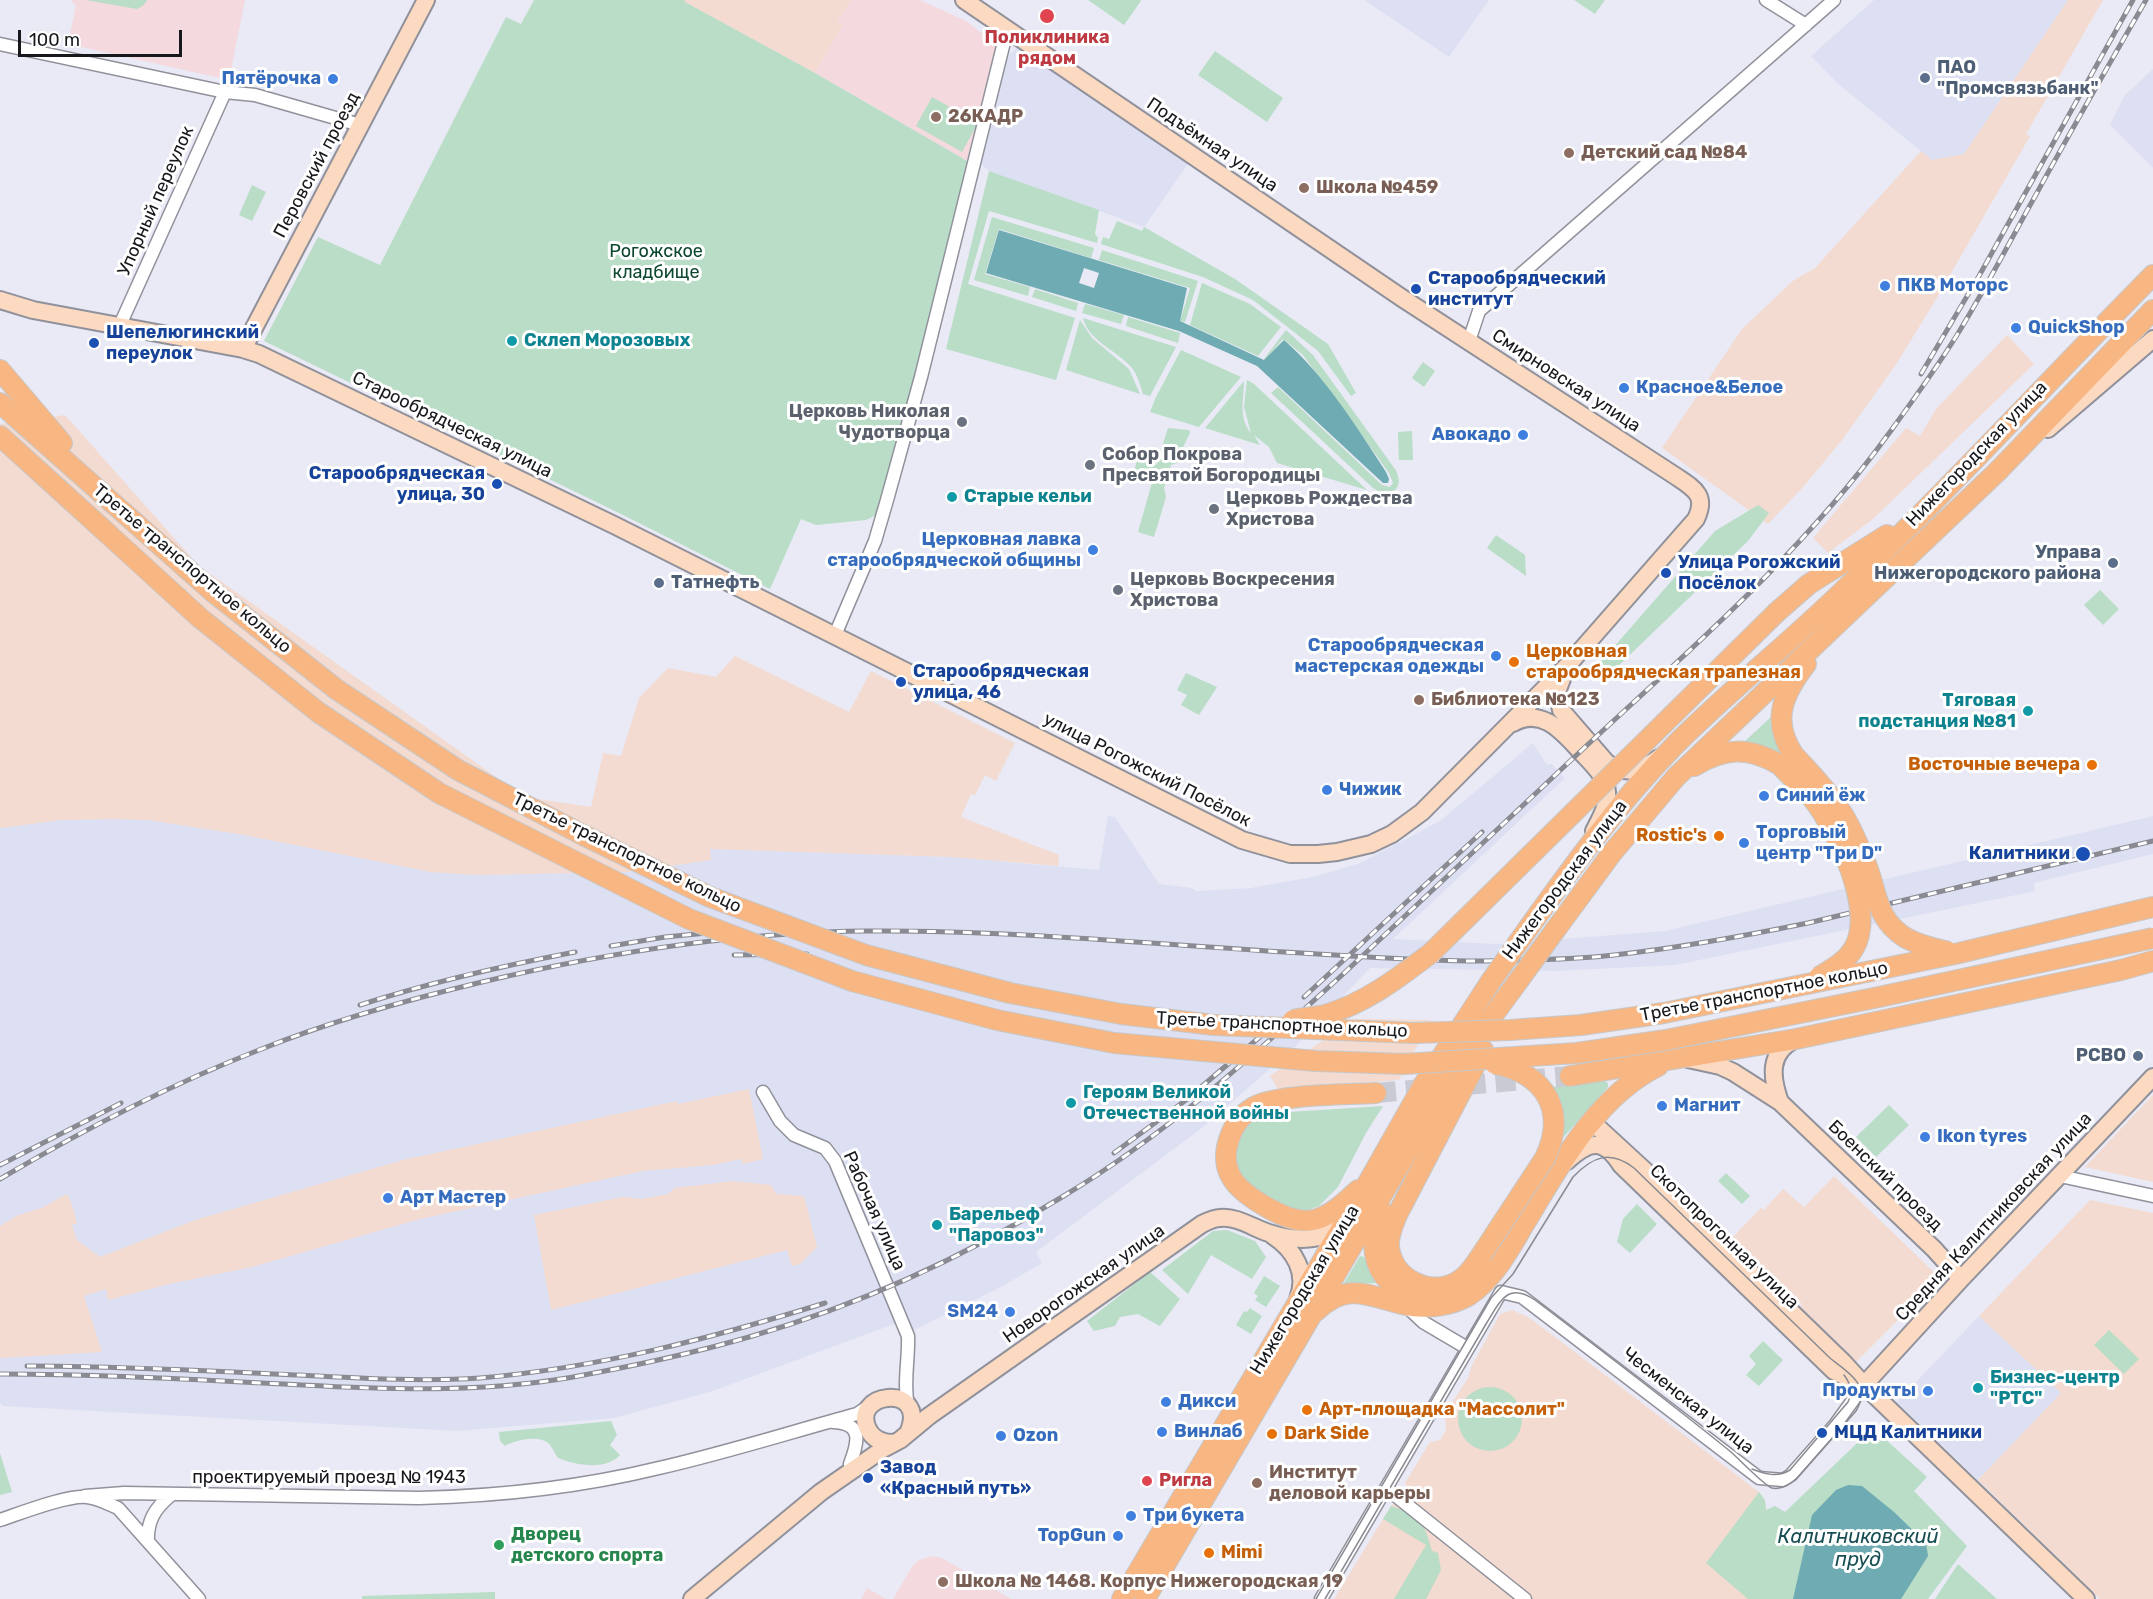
<!DOCTYPE html>
<html>
<head>
<meta charset="utf-8">
<style>
  body { margin:0 }
  #map { position:relative; width:2153px; height:1599px; overflow:hidden; background:#e9eaf5; font-family:Rubik,sans-serif }
  canvas { display:block }
  .scale { position:absolute; left:18px; top:30px; width:164px; height:27px; box-sizing:border-box; border:3px solid #17181c; border-top:0; padding-left:8px; font-size:18px; line-height:21px; white-space:nowrap; color:#17181c; -webkit-text-stroke:4px #fff; paint-order:stroke }
</style>
</head>
<body>
<div id="map">
<canvas width="2153" height="1599"></canvas>
<div class="scale">100 m</div>
</div>
<script>
const ctx = document.querySelector('canvas').getContext('2d');
ctx.lineJoin = 'round';
function fillPath(path, color) {
  ctx.fillStyle = color;
  ctx.fill(path, 'evenodd');
}
function stroke(path, color, width, dash) {
  ctx.strokeStyle = color;
  ctx.lineWidth = width;
  ctx.lineCap = dash ? 'butt' : 'round';
  ctx.setLineDash(dash || []);
  ctx.stroke(path);
}
function drawText(font, color, halo, rows, align = 'center') {
  ctx.font = font + ' Rubik,sans-serif';
  ctx.lineWidth = 6;
  ctx.setLineDash([]);
  ctx.textBaseline = 'middle';
  ctx.strokeStyle = halo;
  ctx.fillStyle = color;
  for (const [text, x, y, turn = 0] of rows) {
    ctx.save();
    ctx.translate(x, y);
    ctx.rotate((+turn || 0) * Math.PI / 180);
    ctx.textAlign = isNaN(turn) ? turn : align;
    if (halo) ctx.strokeText(text, 0, 0);
    ctx.fillText(text, 0, 0);
    ctx.restore();
  }
}
fillPath(new Path2D(`
  M1364 0H1489L1449 57Z
  M1874 0H2068L1964 154 1932 160 1837 83 1811 56Z
  M1017 48 1188 164 1144 227 989 171 978 161 1003 61Z
  M2153 69V168L2110 125 2124 96Z
  M1533 743 1547 765 1552 764 1565 778 1393 939 1497 944 1665 931 2153 816V854L2034 883 2035 891 2002 898 1675 965 1557 971 1370 968 1296 1046 1202 1128 1036 1252 1042 1263 999 1288 914 1330 894 1324 713 1391 614 1418 457 1431 3 1406 0 1403V828L61 820 114 819 148 820 244 835 431 872 478 875 629 872 711 860 709 849 952 857 1099 870 1108 816 1115 817 1159 884 1192 888 1197 891 1251 888 1312 877 1358 864 1440 821Z
  M1979 1316 2062 1393 1978 1480 1897 1402Z`), '#dde0f2');
fillPath(new Path2D(`
  M684 0H851L838 21 843 25 815 73 684 2Z
  M2068 0H2103L2026 134 2030 136 1938 296 1897 363 1842 440 1804 486 1768 524 1662 448 1742 329 1794 280 1815 268 1921 151 1932 160 1964 154Z
  M2007 335 2034 364 1873 519 1828 553 1813 538 1906 428 1920 436 1936 409Z
  M65 415 198 565 524 797 591 807 603 753 621 756 639 698 668 668 716 677 735 656 849 712 871 671 1015 743 996 781 985 775 975 795 971 794 961 817 1059 855 1058 866 952 857 710 849 711 860 629 872 478 875 431 872 244 835 148 820 114 819 61 820 0 828V424Z
  M1355 1019 1431 1020 1399 1080 1278 1089 1270 1076Z
  M749 1089 763 1159 743 1164 741 1159 713 1165 643 1171 420 1219 252 1267 169 1284 108 1300 106 1289 84 1296 102 1352 0 1358V1226L16 1216 44 1207 61 1197 67 1194 72 1205 77 1223 72 1225 77 1240 100 1257 195 1220 403 1160 677 1101 678 1104Z
  M2153 1095V1182L2085 1167Z
  M1834 1176 1940 1278 1856 1362 1800 1307 1802 1304 1732 1238 1761 1208 1764 1210 1783 1189 1804 1207Z
  M733 1181 771 1185 776 1194 804 1196 817 1247 800 1264 792 1266 787 1250 551 1310 534 1215 623 1197 642 1199 668 1194 675 1188Z
  M2090 1200 2153 1213V1599H2100L1978 1480 2061 1393 1979 1316Z
  M1512 1310 1528 1317 1559 1340 1759 1492 1765 1500 1766 1510 1775 1506 1766 1599H1334L1391 1506 1394 1504 1404 1507 1412 1495 1405 1483 1430 1442 1440 1440 1446 1430 1445 1414 1468 1378 1472 1365 1500 1314Z`), '#f3dbd1');
fillPath(new Path2D(`
  M70 0H245L229 80 68 44 76 5Z
  M851 0H920L966 21 996 44 995 54 969 162 815 73 843 25 838 22Z
  M933 1556 942 1558 1011 1599H893L913 1565 919 1560Z
  M867 1588 886 1599H861Z`), '#f4d9de');
fillPath(new Path2D(`
  M86 0H147L144 5 137 9Z
  M534 0H684L685 2 815 73 969 162 898 443 878 514 866 520 816 525 801 519 770 589 621 514 264 341 318 237 380 265 506 17 521 24Z
  M1088 0H1140L1141 1 1124 25Z
  M1574 0H1605L1595 14Z
  M1215 51 1283 98 1267 122 1198 75Z
  M932 97 978 123 962 152 916 126Z
  M989 171 1099 210 1095 234 1098 238 1097 243 989 211 968 284 1075 318 1056 380 946 349Z
  M252 185 266 192 252 221 239 215Z
  M992 217 1094 248 1091 258 999 229 985 274 1030 287 1028 296 974 280Z
  M1117 221 1142 231 1144 227 1235 279 1328 344 1356 393 1351 396 1318 351 1253 300 1203 277 1101 244 1103 237 1109 239Z
  M1102 250 1198 281 1185 322 1180 321 1190 288 1099 260Z
  M1202 283 1250 304 1281 327 1258 356 1190 325Z
  M1035 289 1078 303 1076 311 1032 297Z
  M1085 304 1124 315 1121 324 1082 313Z
  M1128 317 1180 333 1178 343 1126 326Z
  M1083 318 1176 347 1150 396 1143 394C1140 385 1138 376 1132 368 1117 350 1089 342 1083 318Z
  M1080 320 1092 338 1129 369 1140 394 1066 370Z
  M1286 330 1313 355 1395 469C1406 488 1391 500 1373 488L1271 393 1278 387 1382 485 1390 487 1393 483 1389 473 1303 355 1283 339 1265 360 1264 359Z
  M1181 350 1241 377 1199 427 1150 412 1156 397Z
  M1423 362 1435 371 1424 387 1412 378Z
  M1247 380 1254 384 1367 490 1277 463 1269 447 1254 435 1260 445 1205 428 1244 381C1244 399 1238 418 1251 433L1244 407Z
  M1168 428 1189 430 1190 433 1184 445 1177 463 1171 465 1164 488 1166 497 1154 537 1138 532 1153 479 1133 474 1138 458 1156 465Z
  M1412 431 1413 460H1399L1398 432Z
  M1758 505 1769 513 1748 541 1611 673 1592 672 1715 531Z
  M1496 535 1525 555 1526 576 1487 548Z
  M2100 590 2119 609 2103 625 2084 605Z
  M1186 673 1217 687 1199 715 1181 705 1187 695 1177 690Z
  M1771 717 1773 720 1785 758 1744 744V742Z
  M1603 1080 1608 1083V1087L1562 1139 1554 1138 1555 1093 1552 1087Z
  M1889 1105 1909 1125 1876 1157 1856 1137Z
  M1383 1106 1366 1133 1338 1187 1319 1206 1308 1210 1296 1209 1282 1204 1256 1189 1246 1182 1239 1171 1235 1159 1238 1135 1246 1124 1258 1114Z
  M1726 1173 1750 1196 1742 1204 1718 1181Z
  M1637 1204 1657 1224 1630 1253 1617 1242 1623 1219Z
  M1227 1230 1255 1241 1266 1257 1252 1279 1211 1255 1188 1294 1162 1270 1213 1231Z
  M1360 1256 1364 1257 1376 1283 1343 1285Z
  M1150 1272 1180 1299 1160 1326 1138 1314 1120 1317 1115 1326 1094 1331 1087 1321Z
  M1264 1276 1280 1286 1266 1307 1255 1300 1258 1296 1254 1293Z
  M1250 1308 1262 1316 1251 1334 1236 1325 1244 1311 1247 1312Z
  M2109 1330 2139 1359 2124 1374 2094 1345Z
  M1763 1341 1783 1360 1759 1386 1746 1375 1756 1364 1749 1356Z
  M1458 1419a32 32 0 1 1 64 0a32 32 0 1 1-64 0Z
  M611 1421 617 1435 610 1445 620 1455C605 1471 576 1465 558 1458 555 1454 553 1449 550 1445 541 1434 516 1440 505 1446L500 1441 499 1432Z
  M1873 1428 1927 1477 1914 1491 1967 1546 1928 1599H1748L1706 1563 1759 1492 1765 1500 1766 1510 1775 1506 1785 1512Z
  M0 1453 12 1492 0 1495Z
  M1391 1506C1420 1516 1424 1521 1432 1551L1438 1553 1441 1570 1426 1599H1394L1426 1545 1383 1519Z
  M1958 1564 1997 1599H1935Z
  M495 1592V1599H362V1596Z`), '#b9ddc7');
fillPath(new Path2D(`
  M999 230 1187 288 1180 321 1264 360 1284 340C1325 376 1356 426 1386 472L1389 479 1388 483H1383L1257 366 1179 331 986 273ZM1084 268 1099 273 1094 288 1079 283Z
  M1848 1485 1862 1486 1894 1512 1926 1543 1928 1556 1901 1599H1793L1812 1515 1836 1490Z`), '#6fabb2');
stroke(new Path2D(`
  M1376 1093 1570 1076`), '#cacad4', 20, [20, 10]);
const street = new Path2D(`
  M1766 0 1806 25
  M0 44 225 92 255 95 360 125
  M120 325 225 92
  M1469 341 1479 311 1834 0
  M835 635 875 541 887 500 921 377 1007 30
  M763 1092 780 1121 794 1135 825 1148 835 1161 908 1336C909 1359 903 1383 908 1406
  M2060 1176 2153 1196
  M1405 1305 1423 1322 1467 1348
  M833 1422C864 1423 858 1443 850 1464
  M1386 1488 1525 1599
  M85 1496 124 1493 419 1498C499 1496 581 1487 659 1468 725 1453 791 1432 857 1414L872 1404
  M0 1520C21 1513 67 1495 87 1497 98 1498 108 1504 118 1508L199 1599
  M148 1541C147 1521 155 1508 171 1495
  M1321 1599 1501 1292 1522 1297 1759 1478 1783 1480 1791 1475 1835 1425 1864 1385`);
const secondary = new Path2D(`
  M0 300 33 310 243 349 259 354 614 525 1242 840 1290 854H1318L1337 852 1371 844 1392 834 1422 812 1568 665 1696 519C1707 496 1695 489 1677 477L1402 298 964 0
  M243 349 426 0
  M2048 429 2153 339
  M1565 671 1557 692 1561 710 1606 762C1625 777 1641 770 1659 758
  M1513 723C1543 706 1564 734 1582 753 1592 764 1606 776 1607 792 1608 806 1600 819 1594 831
  M1688 1059 1720 1066 1733 1072 1780 1102 1934 1249 1961 1279
  M1780 1102C1771 1077 1768 1052 1796 1039
  M1592 1122 1654 1179 1843 1362 1864 1385 2086 1599
  M1567 1161C1589 1141 1603 1137 1621 1165L1834 1371 1855 1381
  M1272 1235C1295 1250 1308 1273 1298 1299
  M1864 1385 1961 1279 2153 1077
  M894 1443C883 1443 874 1440 869 1431 847 1392 928 1382 909 1431
  M692 1599 821 1492 883 1449 900 1440 929 1416 1202 1224C1208 1221 1214 1218 1220 1218 1237 1216 1253 1228 1269 1233 1294 1241 1325 1244 1343 1221`);
const primary = new Path2D(`
  M0 370 62 443
  M0 403 213 592
  M0 436 107 533
  M1777 612 1809 584 1887 535
  M1793 754C1771 720 1783 694 1806 664
  M1694 766C1725 748 1748 746 1780 765
  M1556 929 1612 853 1676 777 1997 472 2153 310
  M1527 930C1573 866 1619 802 1675 745 1730 690 1791 642 1846 588 1952 487 2050 379 2153 275
  M1955 954 2153 907
  M1570 1076 1796 1039 2121 970 2153 961
  M1358 1190C1346 1201 1333 1214 1317 1219 1301 1224 1284 1217 1270 1209 1239 1192 1215 1173 1231 1134 1236 1121 1245 1111 1258 1105 1287 1094 1344 1095 1376 1093
  M1381 1210C1366 1252 1374 1282 1418 1299
  M1482 1254C1475 1264 1469 1275 1457 1282 1429 1297 1393 1279 1389 1247 1388 1235 1393 1225 1397 1215L1483 1050
  M1316 1311C1348 1280 1370 1297 1406 1305 1425 1309 1451 1306 1468 1296 1492 1281 1508 1252 1522 1228 1558 1169 1594 1098 1658 1066
  M1122 1599 1353 1209 1424 1084 1491 981
  M1145 1599 1440 1096 1480 1033 1519 980`);
stroke(street, '#90919b', 15);
stroke(secondary, '#90919b', 20);
stroke(primary, '#c7c8c9', 22);
stroke(street, '#fff', 12);
stroke(secondary, '#fbdac1', 16);
stroke(primary, '#f8b683', 20);
stroke(new Path2D(`
  M1752 1469C1765 1474 1777 1478 1790 1470L1848 1402C1853 1393 1851 1384 1844 1375
  M1316 1599 1491 1298 1513 1274 1573 1177C1593 1156 1610 1150 1634 1168L1831 1359C1850 1373 1871 1386 1856 1411L1797 1478C1791 1484 1781 1490 1772 1488 1765 1486 1739 1459 1731 1452 1667 1400 1601 1350 1535 1300 1507 1281 1500 1302 1486 1324L1325 1599`), '#898a92', 1.5);
const rail = new Path2D(`
  M1921 374 1979 276 2133 0
  M611 946 665 937 739 930
  M734 955 807 954
  M1304 997 1482 832
  M360 1005C431 982 502 966 575 952
  M1114 1153 1186 1100 1262 1035
  M0 1165 121 1103
  M0 1179C83 1130 169 1085 259 1050 331 1021 406 1000 482 982 609 952 738 932 869 931 1024 930 1180 947 1335 955 1384 958 1434 961 1484 961 1527 960 1571 960 1614 955 1679 948 1744 936 1808 923L2153 841
  M27 1366C118 1366 208 1371 299 1375 359 1378 420 1382 480 1378 599 1368 712 1338 825 1303
  M0 1374C101 1374 201 1380 302 1385 397 1390 495 1393 589 1374 643 1364 697 1352 749 1337 860 1305 964 1257 1062 1197 1164 1136 1253 1056 1341 976 1411 910 1481 845 1551 779 1667 669 1793 565 1887 436 1911 403 1936 369 1957 335 1986 288 2011 239 2038 191 2073 127 2110 63 2146 0`);
stroke(rail, '#898a92', 5);
stroke(rail, '#fff', 3, [9]);
const primaryBridge = new Path2D(`
  M107 533 200 618 318 712 439 793 689 919 852 981 997 1020 1114 1043 1316 1061 1404 1064 1577 1053 1666 1040 1879 997 2153 938
  M213 592 336 689 458 770 583 835 710 897 866 955 1010 993 1121 1014 1214 1025 1414 1033 1510 1030 1581 1025 1664 1013 1955 954
  M1793 754C1811 774 1831 794 1845 818 1853 832 1860 848 1866 864 1878 893 1875 919 1906 938 1919 945 1935 949 1949 952
  M1780 765C1790 776 1802 786 1812 798 1837 829 1876 910 1854 948 1846 962 1832 969 1819 977
  M1519 980 1556 929
  M1491 981 1527 930
  M1293 1020C1303 1018 1315 1017 1325 1015 1366 1003 1398 978 1431 953L1777 612
  M1482 1254 1545 1158C1567 1111 1546 1074 1495 1064`);
stroke(primaryBridge, '#c7c8c9', 22, []);
stroke(primaryBridge, '#f8b683', 20);
for (const [x, y, r, color] of [
  [1047,16,8,"#e0444e"],
  [1925,78,6,"#5c6f8a"],
  [333,79,6,"#3f7fe0"],
  [936,117,6,"#8d6e63"],
  [1569,153,6,"#8d6e63"],
  [1304,188,6,"#8d6e63"],
  [1885,286,6,"#3f7fe0"],
  [1416,289,6,"#1a4fb4"],
  [2016,328,6,"#3f7fe0"],
  [512,341,6,"#0f9aa8"],
  [94,343,6,"#1a4fb4"],
  [1624,388,6,"#3f7fe0"],
  [962,422,6,"#6b7280"],
  [1523,435,6,"#3f7fe0"],
  [1090,465,6,"#6b7280"],
  [497,484,6,"#1a4fb4"],
  [952,497,6,"#0f9aa8"],
  [1214,509,6,"#6b7280"],
  [1093,550,6,"#3f7fe0"],
  [2113,563,6,"#5c6f8a"],
  [1666,573,6,"#1a4fb4"],
  [659,583,6,"#5c6f8a"],
  [1118,590,6,"#6b7280"],
  [1496,656,6,"#3f7fe0"],
  [1514,662,6,"#e8710a"],
  [901,682,6,"#1a4fb4"],
  [1419,700,6,"#8d6e63"],
  [2028,711,6,"#0f9aa8"],
  [2092,765,6,"#e8710a"],
  [1327,790,6,"#3f7fe0"],
  [1764,796,6,"#3f7fe0"],
  [1719,836,6,"#e8710a"],
  [1744,843,6,"#3f7fe0"],
  [2083,854,8,"#1a4fb4"],
  [2138,1056,6,"#5c6f8a"],
  [1071,1103,6,"#0f9aa8"],
  [1662,1106,6,"#3f7fe0"],
  [1925,1137,6,"#3f7fe0"],
  [388,1198,6,"#3f7fe0"],
  [937,1225,6,"#0f9aa8"],
  [1010,1312,6,"#3f7fe0"],
  [1978,1388,6,"#0f9aa8"],
  [1928,1391,6,"#3f7fe0"],
  [1166,1402,6,"#3f7fe0"],
  [1307,1410,6,"#e8710a"],
  [1162,1432,6,"#3f7fe0"],
  [1822,1433,6,"#1a4fb4"],
  [1272,1434,6,"#e8710a"],
  [1001,1436,6,"#3f7fe0"],
  [868,1478,6,"#1a4fb4"],
  [1147,1481,6,"#e0444e"],
  [1257,1483,6,"#8d6e63"],
  [1131,1516,6,"#3f7fe0"],
  [1118,1536,6,"#3f7fe0"],
  [499,1545,6,"#2e9e5b"],
  [1209,1553,6,"#e8710a"],
  [943,1582,6,"#8d6e63"]
]) {
  const dot = new Path2D();
  dot.arc(x, y, r, 0, 2 * Math.PI);
  ctx.fillStyle = color;
  ctx.fill(dot);
  stroke(dot, '#fff', 2);
}
drawText('bold 18px', '#be3a42', '#fff', [
  ["Поликлиника",1047,38],
  ["рядом",1047,59],
  ["Ригла",1159,1481,"left"]
]);
drawText('bold 18px', '#4e5e75', '#fff', [
  ["ПАО",1937,68],
  ["\"Промсвязьбанк\"",1937,89],
  ["Управа",2101,553,"right"],
  ["Нижегородского района",2101,574,"right"],
  ["Татнефть",671,583],
  ["РСВО",2126,1056,"right"]
], 'left');
drawText('bold 18px', '#366cbe', '#fff', [
  ["Пятёрочка",321,79,"right"],
  ["ПКВ Моторс",1897,286],
  ["QuickShop",2028,328],
  ["Красное&Белое",1636,388],
  ["Авокадо",1511,435,"right"],
  ["Церковная лавка",1081,540,"right"],
  ["старообрядческой общины",1081,561,"right"],
  ["Старообрядческая",1484,646,"right"],
  ["мастерская одежды",1484,667,"right"],
  ["Чижик",1339,790],
  ["Синий ёж",1776,796],
  ["Торговый",1756,833],
  ["центр \"Три D\"",1756,854],
  ["Магнит",1674,1106],
  ["Ikon tyres",1937,1137],
  ["Арт Мастер",400,1198],
  ["SM24",998,1312,"right"],
  ["Продукты",1916,1391,"right"],
  ["Дикси",1178,1402],
  ["Винлаб",1174,1432],
  ["Ozon",1013,1436],
  ["Три букета",1143,1516],
  ["TopGun",1106,1536,"right"]
], 'left');
drawText('bold 18px', '#785e54', '#fff', [
  ["26КАДР",948,117],
  ["Детский сад №84",1581,153],
  ["Школа №459",1316,188],
  ["Библиотека №123",1431,700],
  ["Институт",1269,1473],
  ["деловой карьеры",1269,1494],
  ["Школа № 1468. Корпус Нижегородская 19",955,1582]
], 'left');
drawText('18px', '#17181c', '#fff', [
  ["Подъёмная улица",1212,145,34],
  ["Перовский проезд",317,165,-62],
  ["Упорный переулок",156,201,-66],
  ["Смирновская улица",1566,381,33],
  ["Старообрядческая улица",452,425,26],
  ["Нижегородская улица",1977,454,-46],
  ["Третье транспортное кольцо",192,569,40],
  ["улица Рогожский Посёлок",1147,770,27],
  ["Третье транспортное кольцо",627,853,26],
  ["Нижегородская улица",1565,880,-53],
  ["Третье транспортное кольцо",1764,992,-11],
  ["Третье транспортное кольцо",1282,1025,3],
  ["Боенский проезд",1885,1176,44],
  ["Рабочая улица",874,1211,66],
  ["Средняя Калитниковская улица",1994,1217,-47],
  ["Скотопрогонная улица",1724,1237,44],
  ["Новорогожская улица",1084,1284,-35],
  ["Нижегородская улица",1305,1290,-59],
  ["Чесменская улица",1688,1401,38],
  ["проектируемый проезд № 1943",329,1478]
]);
drawText('18px', '#0d472d', '#fff', [
  ["Рогожское",656,252],
  ["кладбище",656,273]
]);
drawText('bold 18px', '#164399', '#fff', [
  ["Старообрядческий",1428,279],
  ["институт",1428,300],
  ["Шепелюгинский",106,333],
  ["переулок",106,354],
  ["Старообрядческая",485,474,"right"],
  ["улица, 30",485,495,"right"],
  ["Улица Рогожский",1678,563],
  ["Посёлок",1678,584],
  ["Старообрядческая",913,672],
  ["улица, 46",913,693],
  ["Калитники",2070,854,"right"],
  ["МЦД Калитники",1834,1433],
  ["Завод",880,1468],
  ["«Красный путь»",880,1489]
], 'left');
drawText('bold 18px', '#0d838f', '#fff', [
  ["Склеп Морозовых",524,341],
  ["Старые кельи",964,497],
  ["Тяговая",2016,701,"right"],
  ["подстанция №81",2016,722,"right"],
  ["Героям Великой",1083,1093],
  ["Отечественной войны",1083,1114],
  ["Барельеф",949,1215],
  ["\"Паровоз\"",949,1236],
  ["Бизнес-центр",1990,1378],
  ["\"РТС\"",1990,1399]
], 'left');
drawText('bold 18px', '#5b616d', '#fff', [
  ["Церковь Николая",950,412,"right"],
  ["Чудотворца",950,433,"right"],
  ["Собор Покрова",1102,455],
  ["Пресвятой Богородицы",1102,476],
  ["Церковь Рождества",1226,499],
  ["Христова",1226,520],
  ["Церковь Воскресения",1130,580],
  ["Христова",1130,601]
], 'left');
drawText('bold 18px', '#c56008', '#fff', [
  ["Церковная",1526,652],
  ["старообрядческая трапезная",1526,673],
  ["Восточные вечера",2080,765,"right"],
  ["Rostic's",1707,836,"right"],
  ["Арт-площадка \"Массолит\"",1319,1410],
  ["Dark Side",1284,1434],
  ["Mimi",1221,1553]
], 'left');
drawText('bold 18px', '#27864d', '#fff', [
  ["Дворец",511,1535],
  ["детского спорта",511,1556]
], 'left');
drawText('italic 20px', '#184e53', '#fff', [
  ["Калитниковский",1858,1537],
  ["пруд",1858,1560]
]);
</script>
</body>
</html>
